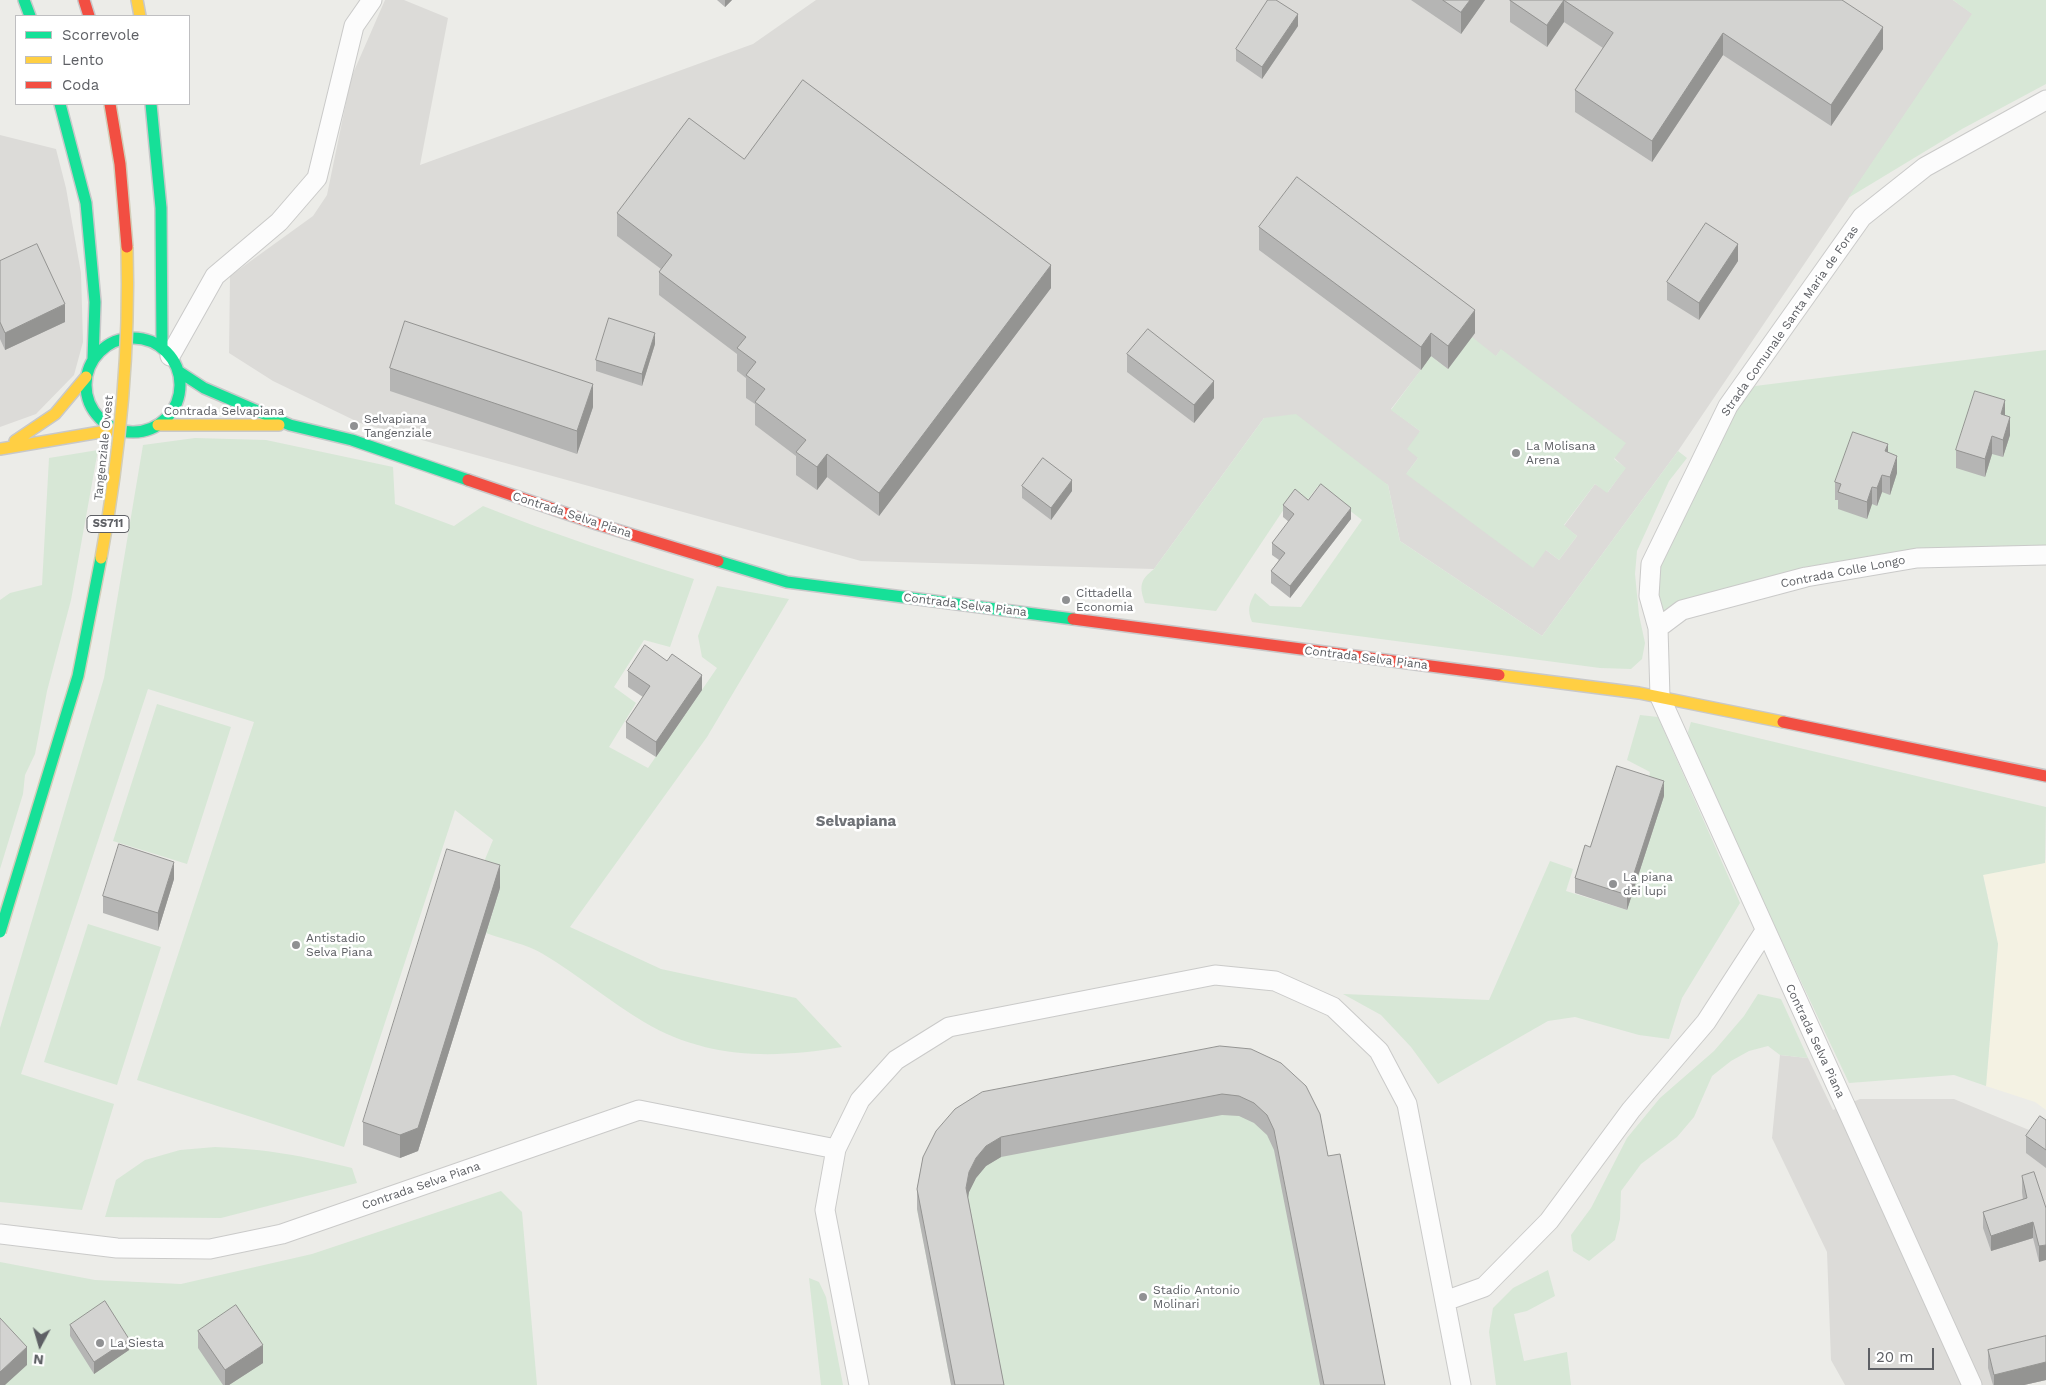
<!DOCTYPE html>
<html>
<head>
<meta charset="utf-8">
<style>
  body { margin:0 }
  #map { position:relative; width:2046px; height:1385px; overflow:hidden; background:#ecece8; font-family:"Work Sans",sans-serif }
  canvas { display:block }
  .legend { position:absolute; left:15px; top:15px; width:175px; height:90px; box-sizing:border-box; background:#fff; border:1px solid #bfbfc1; margin:0; padding:6px 9px; list-style:none; font-size:15px; color:#5e6065 }
  .legend li { display:flex; align-items:center; gap:10px; height:25px }
  .legend b { width:25px; border:1px solid #bfbfc1 }
  .north { position:absolute; left:15px; top:1320px; width:50px; height:50px; -webkit-text-stroke:4px #fff; paint-order:stroke; rotate:186deg; font-size:14px; font-weight:700; line-height:20px; text-align:center; color:#5e6065 }
  .north::after { content:''; display:block; margin:auto; width:18px; height:22px; background:#5e6065; clip-path:polygon(50% 0,100% 100%,50% 72%,0 100%) }
  .scale { position:absolute; left:1868px; top:1348px; width:66px; height:22px; box-sizing:border-box; border:2px solid #5e6065; border-top:0; padding-left:6px; font-size:15px; line-height:18px; white-space:nowrap; color:#5e6065; -webkit-text-stroke:4px #fff; paint-order:stroke }
</style>
</head>
<body>
<div id="map">
<canvas width="2046" height="1385"></canvas>
<ul class="legend">
<li><b style="height:6px;background:#16e098"></b>Scorrevole</li>
<li><b style="height:6px;background:#ffcf43"></b>Lento</li>
<li><b style="height:6px;background:#f24e42"></b>Coda</li>
</ul>
<div class="north">N</div>
<div class="scale">20 m</div>
</div>
<script>
const ctx = document.querySelector('canvas').getContext('2d');
ctx.lineJoin = 'round';
function fillPath(path, color) {
  ctx.fillStyle = color;
  ctx.fill(path, 'evenodd');
}
function stroke(path, color, width, dash) {
  ctx.strokeStyle = color;
  ctx.lineWidth = width;
  ctx.lineCap = dash ? 'butt' : 'round';
  ctx.setLineDash(dash || []);
  ctx.stroke(path);
}
function drawText(font, color, halo, rows, align = 'center') {
  ctx.font = font + ' "Work Sans",sans-serif';
  ctx.lineWidth = 5;
  ctx.setLineDash([]);
  ctx.textBaseline = 'middle';
  ctx.strokeStyle = halo;
  ctx.fillStyle = color;
  for (const [text, x, y, turn = 0] of rows) {
    ctx.save();
    ctx.translate(x, y);
    ctx.rotate((+turn || 0) * Math.PI / 180);
    ctx.textAlign = isNaN(turn) ? turn : align;
    if (halo) ctx.strokeText(text, 0, 0);
    ctx.fillText(text, 0, 0);
    ctx.restore();
  }
}
fillPath(new Path2D(`
  M2046 858V1110L2035 1102 1986 1086 1998 944 1983 874 2045 863Z`), '#f4f2e3');
fillPath(new Path2D(`
  M385 0H404L448 18 420 165 753 44 816 0H1953L1973 14 1678 451 1542 636 1400 541 1388 485 1264 418 1154 569 861 561 360 423 273 381 229 353 230 276 313 216 327 195 351 78ZM1501 350 1625 468 1608 492 1595 484 1564 526 1577 536 1559 560 1546 550 1407 473 1418 458 1420 431 1391 409 1431 357 1448 369 1496 356Z
  M0 135 56 149 66 188 81 273 83 342 74 375 36 414 0 427Z
  M1780 1055 1808 1058 1833 1110 1860 1099H1954L2046 1137V1380L2024 1385H1845L1831 1360 1827 1252 1772 1138Z`), '#dcdbd8');
fillPath(new Path2D(`
  M1953 0H2046V84L1962 129 1848 198 1972 14Z
  M1472 337 1496 356 1501 349 1626 443 1614 459 1626 468 1607 493 1595 484 1564 525 1577 536 1559 560 1546 550 1533 568 1406 474 1418 458 1407 449 1420 431 1391 410 1431 356 1448 369Z
  M2046 350V546L1919 549 1805 567 1673 606 1662 616 1658 595 1659 561 1739 404 1755 386Z
  M1296 414 1388 485 1400 541 1542 636 1678 451 1687 458 1669 481 1637 551 1635 574 1639 615 1645 643 1642 659 1631 669 1600 668 1252 622C1247 610 1249 604 1255 593L1270 606 1301 607 1362 520 1318 486 1306 502 1294 494 1216 611 1145 603C1139 586 1140 580 1154 569L1264 418Z
  M195 438 266 440 393 467 395 504 454 526 483 506C553 534 623 557 694 579L670 647 644 640 614 687 636 703 609 747 648 768 717 668 702 657 698 636 717 586 789 599 707 737 570 927 661 969 796 998 842 1047C773 1059 706 1059 644 1022 609 1001 578 975 543 954 527 944 504 940 486 933L500 888 476 881 493 840 455 810 344 1147 137 1080 254 722 148 689 21 1074 114 1104 82 1210 0 1202V1028L104 678 143 445Z
  M98 450 71 600 47 691 35 754 25 775 23 794 0 869V600L10 593 42 585 49 458Z
  M157 704 231 727 187 864 113 841Z
  M1640 715 1658 717 1740 903 1682 998 1669 1039 1639 1035 1575 1017 1548 1021 1438 1084 1411 1047 1381 1015 1343 994 1489 1000 1550 861 1573 869 1566 891 1627 910 1650 772 1627 760Z
  M1691 722 2046 807 2045 863 1983 875 1998 944 1986 1086 1954 1075 1849 1083 1690 747 1688 732Z
  M88 924 161 947 117 1085 44 1062Z
  M1758 994 1781 999 1808 1058 1780 1055 1768 1046 1749 1051 1731 1061 1712 1076 1694 1117 1677 1137 1641 1164 1621 1191 1620 1219 1615 1240 1589 1261 1573 1251 1571 1235 1591 1208 1627 1138 1660 1098 1714 1051 1744 1016Z
  M1251 1069 1369 1385H951L917 1209 923 1177Z
  M215 1147C266 1149 303 1156 352 1168L357 1183 221 1218 105 1217 116 1180 145 1160 180 1150Z
  M501 1191 522 1212 537 1385H0V1262L95 1280 181 1284 312 1254Z
  M1548 1270 1555 1296 1527 1311 1514 1314 1524 1361 1567 1352 1571 1385H1496L1489 1332 1493 1308 1513 1288Z
  M809 1278 819 1282 826 1297 843 1385H821Z`), '#d7e7d6');
const street = new Path2D(`
  M170 356 215 276 279 222 317 178 354 26 372 0
  M1658 628 1682 610 1806 577 1917 558 2046 555
  M0 1234 117 1248 210 1249 282 1234 639 1110 836 1149
  M1445 1301 1484 1287 1549 1221 1631 1110 1706 1022 1765 931
  M859 1385 825 1210 836 1149 860 1100 896 1060 949 1027 1215 975 1275 981 1333 1007 1379 1051 1407 1104 1461 1385
  M1972 1385 1660 697 1658 628 1649 596 1651 564 1728 406 1862 217 1925 167 2046 100`);
const fast = new Path2D(`
  M24 0 30 16
  M60 104 86 203 95 302 93 360
  M151 104 161 208 162 348
  M86 385a47 47 0 1 1 94 0a47 47 0 1 1-94 0Z
  M178 371 204 388 290 425 352 440 468 480
  M718 561 787 582 1073 619`);
const slow = new Path2D(`
  M137 0 140 16
  M158 425H279
  M15 441 55 414 86 377
  M0 449 118 429
  M1499 675 1639 693 1783 722`);
const jam = new Path2D(`
  M84 0 89 16
  M468 480 597 524 718 561
  M1073 619 1499 675
  M1783 722 2046 776`);
stroke(street, '#cacac9', 21);
stroke(fast, '#c8c8c9', 14);
stroke(slow, '#c8c8c9', 14);
stroke(jam, '#c8c8c9', 14);
stroke(street, '#fcfcfc', 19);
stroke(fast, '#16e098', 11);
stroke(slow, '#ffcf43', 11);
stroke(jam, '#f24e42', 11);
const fastBridge = new Path2D(`
  M0 932 78 676 101 558`);
const slowBridge = new Path2D(`
  M101 558C120 455 130 352 127 247`);
const jamBridge = new Path2D(`
  M110 104 120 164 127 247`);
stroke(fastBridge, '#d2cdb8', 14, []);
stroke(slowBridge, '#d2cdb8', 14, []);
stroke(jamBridge, '#d2cdb8', 14, []);
stroke(fastBridge, '#16e098', 11);
stroke(slowBridge, '#ffcf43', 11);
stroke(jamBridge, '#f24e42', 11);
fillPath(new Path2D(`
  M717 0H732L725 7Z
  M1411 0H1485L1461 34Z
  M1510 0H1842L1883 49 1831 126 1723 55 1652 162 1575 112V90L1603 48 1564 22 1547 47 1510 22Z
  M1298 26 1262 79 1236 61V49Z
  M744 159 1051 288 879 516 827 477 817 490 796 475V456L755 425V404L746 398V378L737 371V354L659 295V272L661 269 617 236V213Z
  M1259 227 1475 333 1448 369 1431 356 1421 370 1259 250Z
  M0 261 65 322 5 350 0 339Z
  M1738 261 1699 320 1667 300V282Z
  M655 344 642 386 596 371V360Z
  M1127 354 1214 398 1194 423 1127 372Z
  M390 368 593 407 577 454 390 391Z
  M2005 416 2010 435 2003 457 1992 454 1985 477 1956 468V450Z
  M1888 452 1897 473 1890 495 1882 492 1877 506 1872 504 1867 519 1838 509V500H1835V482Z
  M1022 486 1072 491 1051 520 1022 498Z
  M1308 500 1351 519 1290 598 1271 583V571L1279 560 1272 555V543L1289 522 1283 517V505Z
  M667 661 702 690 656 757 626 738V722L643 697 628 687V671Z
  M1664 796 1627 910 1575 893V878L1590 847Z
  M174 879 158 931 103 913V896Z
  M500 888 418 1151 400 1158 363 1145V1122Z
  M1220 1046 1328 1156 1385 1385H1320L1274 1150 1267 1135 1254 1123 1239 1116 1222 1115 1001 1157 986 1166 976 1178 969 1192 968 1198 1004 1385H951L917 1209V1189L923 1157Z
  M2046 1120V1168L2026 1153V1136Z
  M2022 1176 2046 1208 2039 1262 2033 1238 1991 1251 1983 1228V1212L2023 1200 2022 1192Z
  M70 1325 129 1350 94 1374 70 1336Z
  M198 1331 263 1363 229 1385H223L198 1348Z
  M2046 1336V1380L2024 1385H1993L1988 1368V1350Z`), '#b5b5b4');
fillPath(new Path2D(`
  M725 0H732L725 7Z
  M1470 0H1485L1461 34V12Z
  M1564 0V22L1547 47V25Z
  M1298 14V26L1262 79V67Z
  M1883 27V49L1831 126V105Z
  M1723 33V55L1652 162V141Z
  M1738 244V261L1699 320V303Z
  M1051 265V288L879 516V493Z
  M65 304V322L5 350V333Z
  M1475 310V333L1448 369V346Z
  M655 333V344L642 386V374Z
  M1431 333V356L1421 370V347Z
  M1214 381V398L1194 423V405Z
  M593 384V407L577 454V431Z
  M2005 400V417L2001 414Z
  M2010 417V435L2003 457V440Z
  M1992 436V454L1985 477V459Z
  M1888 444V461L1885 451Z
  M827 454V477L817 490V467Z
  M1897 456V473L1890 495V477Z
  M1882 475V492L1877 506V488Z
  M1072 480V491L1051 520V508Z
  M1872 487V504L1867 519V502Z
  M1351 508V519L1290 598V586Z
  M702 675V690L656 757V742Z
  M1664 781V796L1627 910V895Z
  M174 862V879L158 931V913Z
  M500 865V888L418 1151 400 1158V1135Z
  M1001 1137V1157L986 1166 976 1178 969 1192 966 1209V1188L969 1172 976 1158 986 1146Z
  M2033 1222V1238L1991 1251V1236Z
  M2046 1245V1260L2039 1262V1246Z
  M129 1339V1350L94 1374V1362Z
  M263 1345V1363L229 1385H225V1370Z
  M27 1347V1365L5 1385H0V1372Z
  M2046 1362V1380L2024 1385H1994V1375Z`), '#949492');
const building = new Path2D(`
  M1268 0H1276L1298 14 1262 67 1236 49Z
  M1443 0H1470L1461 12Z
  M1510 0H1564L1547 25Z
  M1564 0H1842L1883 27 1831 105 1723 33 1652 141 1575 90 1613 33Z
  M803 80 1051 265 879 493 827 454 817 467 796 452 806 440 755 402 765 389 746 375 756 362 737 348 746 337 659 272 672 255 617 213 689 118 744 159Z
  M1297 177 1475 310 1448 346 1431 333 1421 347 1259 227Z
  M1706 223 1738 244 1699 303 1667 282Z
  M37 244 65 304 5 333 0 322V261Z
  M609 318 655 333 642 374 596 360Z
  M405 321 593 384 577 431 390 368Z
  M1148 329 1214 381 1194 405 1127 354Z
  M1975 391 2005 400 2001 414 2010 417 2003 440 1992 436 1985 459 1956 450Z
  M1853 432 1888 444 1885 451 1897 456 1890 477 1882 475 1877 488 1872 487 1867 502 1838 492 1841 484 1835 482Z
  M1043 458 1072 480 1051 508 1022 486Z
  M1321 484 1351 508 1290 586 1271 571 1285 553 1272 543 1294 514 1283 505 1295 489 1308 500Z
  M645 645 667 661 672 654 702 675 656 742 626 722 650 686 628 671Z
  M1617 766 1664 781 1627 895 1575 878 1585 845 1590 847Z
  M119 844 174 862 158 913 103 896Z
  M447 849 500 865 418 1128 400 1135 363 1122Z
  M1220 1046 1251 1049 1281 1063 1306 1086 1320 1114 1328 1156 1340 1154 1385 1385H1324L1274 1130 1267 1115 1254 1103 1239 1096 1222 1094 1001 1137 986 1146 976 1158 969 1172 966 1188 1004 1385H955L917 1189 923 1157 936 1131 955 1109 982 1092Z
  M2040 1116 2046 1120V1150L2026 1136Z
  M2034 1172 2046 1208V1245L2039 1246 2033 1222 1991 1236 1983 1212 2027 1198 2022 1176Z
  M105 1301 129 1339 94 1362 70 1325Z
  M236 1305 263 1345 225 1370 198 1331Z
  M0 1318 27 1347 0 1372Z
  M2046 1336V1362L1994 1375 1988 1350Z`);
fillPath(building, '#d3d3d1');
stroke(building, '#949492', 1);
for (const [x, y, r, color] of [
  [354,426,5,"#909193"],
  [1516,453,5,"#909193"],
  [1066,600,5,"#909193"],
  [1613,884,5,"#909193"],
  [296,945,5,"#909193"],
  [1143,1297,5,"#909193"],
  [100,1343,5,"#909193"]
]) {
  const dot = new Path2D();
  dot.arc(x, y, r, 0, 2 * Math.PI);
  ctx.fillStyle = color;
  ctx.fill(dot);
  stroke(dot, '#fff', 2);
}
for (const [x, y, w] of [
  [108,524,42]
]) {
  const box = new Path2D();
  box.roundRect(x - w / 2, y - 8.5, w, 17, 4);
  ctx.fillStyle = '#fff';
  ctx.fill(box);
  stroke(box, '#5e6065', 1);
}
drawText('bold 11px', '#5e6065', null, [
  ["SS711",108,524]
]);
drawText('12px', '#5e6065', '#fff', [
  ["Strada Comunale Santa Maria de Foras",1790,321,-55],
  ["Contrada Selvapiana",224,411],
  ["Tangenziale Ovest",104,448,-84],
  ["Contrada Selva Piana",572,515,18],
  ["Contrada Colle Longo",1843,572,-11],
  ["Contrada Selva Piana",965,605,7],
  ["Contrada Selva Piana",1366,658,7],
  ["Contrada Selva Piana",1815,1041,65],
  ["Contrada Selva Piana",421,1186,-19]
]);
drawText('12px', '#5e6065', '#fff', [
  ["Selvapiana",364,419],
  ["Tangenziale",364,433],
  ["La Molisana",1526,446],
  ["Arena",1526,460],
  ["Cittadella",1076,593],
  ["Economia",1076,607],
  ["La piana",1623,877],
  ["dei lupi",1623,891],
  ["Antistadio",306,938],
  ["Selva Piana",306,952],
  ["Stadio Antonio",1153,1290],
  ["Molinari",1153,1304],
  ["La Siesta",110,1343]
], 'left');
drawText('bold 15px', '#6f7277', '#fff', [
  ["Selvapiana",856,822]
]);
</script>
</body>
</html>
